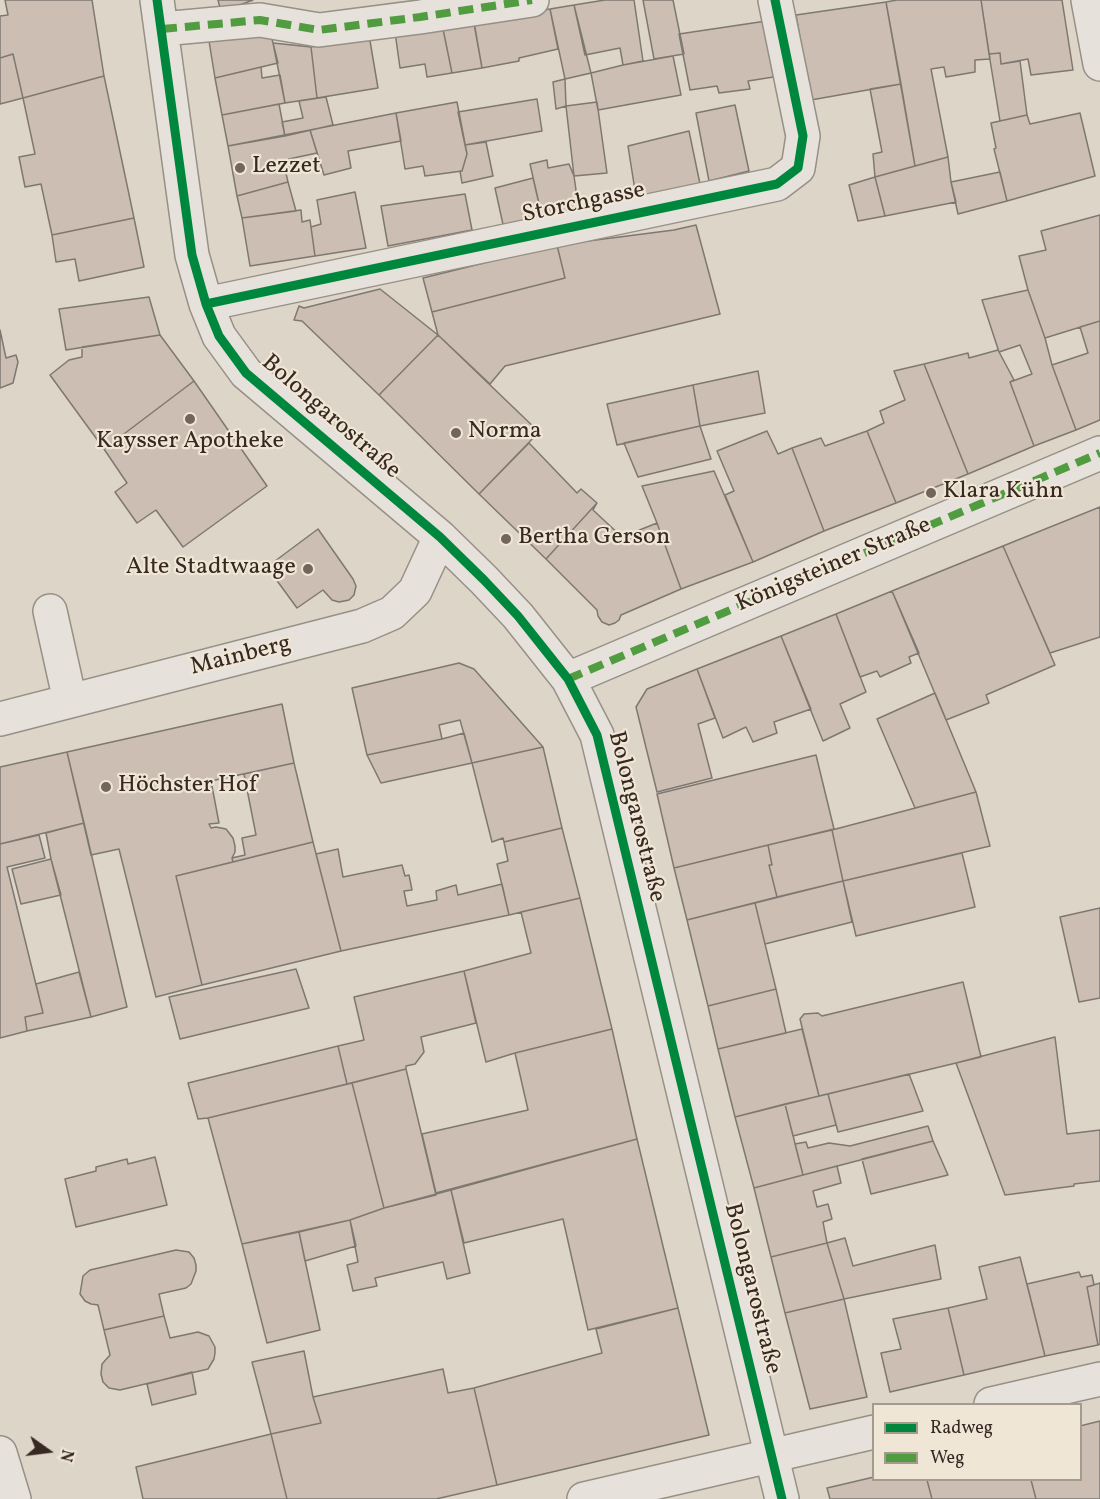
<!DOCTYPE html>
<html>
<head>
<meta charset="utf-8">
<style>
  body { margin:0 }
  #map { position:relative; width:1100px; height:1499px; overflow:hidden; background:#ddd6c8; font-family:Vollkorn,serif }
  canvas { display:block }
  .legend { position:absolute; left:872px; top:1403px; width:210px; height:78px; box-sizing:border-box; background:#efe6d5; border:2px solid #a59a8e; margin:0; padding:8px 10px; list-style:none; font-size:18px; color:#372823 }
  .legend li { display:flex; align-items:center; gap:12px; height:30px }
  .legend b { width:30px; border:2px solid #a59a8e }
  .north { position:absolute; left:18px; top:1421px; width:60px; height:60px; -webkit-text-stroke:4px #efe6d5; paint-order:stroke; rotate:104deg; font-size:16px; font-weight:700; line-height:24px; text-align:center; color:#372823 }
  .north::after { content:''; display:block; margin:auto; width:21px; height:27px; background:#372823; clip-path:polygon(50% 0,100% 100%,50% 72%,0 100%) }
</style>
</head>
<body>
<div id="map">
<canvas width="1100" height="1499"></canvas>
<ul class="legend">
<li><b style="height:8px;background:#00873e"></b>Radweg</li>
<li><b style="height:8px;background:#519c40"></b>Weg</li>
</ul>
<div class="north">N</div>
</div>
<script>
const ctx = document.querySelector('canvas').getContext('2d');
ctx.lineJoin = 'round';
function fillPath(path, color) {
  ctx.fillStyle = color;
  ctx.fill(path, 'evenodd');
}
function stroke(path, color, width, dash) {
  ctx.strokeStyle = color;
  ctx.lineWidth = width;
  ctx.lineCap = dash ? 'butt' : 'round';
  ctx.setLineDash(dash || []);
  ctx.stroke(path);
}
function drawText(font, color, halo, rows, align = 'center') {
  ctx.font = font + ' Vollkorn,serif';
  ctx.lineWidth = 4.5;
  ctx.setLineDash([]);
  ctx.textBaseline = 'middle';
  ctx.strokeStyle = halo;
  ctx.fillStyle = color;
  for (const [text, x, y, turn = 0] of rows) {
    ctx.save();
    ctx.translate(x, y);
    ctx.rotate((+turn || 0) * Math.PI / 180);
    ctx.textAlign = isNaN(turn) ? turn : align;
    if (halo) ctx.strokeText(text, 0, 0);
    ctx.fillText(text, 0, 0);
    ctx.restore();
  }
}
const building = new Path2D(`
  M5 0H92L104 76 23 98 13 54 0 58V16L8 15Z
  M218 0H253L221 12Z
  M605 0H634L643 61 623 65 620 48 585 55 574 5Z
  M643 0H673L684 54 654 59Z
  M897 0H981L990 59 975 60V72L946 77 944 67 931 69 948 157 915 166 886 2Z
  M981 0H1062L1073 70 1031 75 1028 59 1001 64 1000 53 989 54Z
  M886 2 901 84 811 100 796 15Z
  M574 5 591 73 565 79 550 9Z
  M550 9 558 49 519 58V61L482 68 474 22Z
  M473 18 482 68 452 73 442 24Z
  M773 20 780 76 748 81 750 89 719 93 717 86 690 90 679 34Z
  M442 24 452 73 427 77 425 64 400 68 395 32Z
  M270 31 278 63 215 78 209 41Z
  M369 35 378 88 317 98 311 47Z
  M273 43 311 47 317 98 285 103Z
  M1000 53 1001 64 1020 61 1027 115 1000 121 989 54Z
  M13 54 23 98 0 104V58Z
  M673 56 681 95 598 110 591 73 623 65Z
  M261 67 262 78 280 75 285 103 222 115 215 78Z
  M104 76 134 218 52 235 41 184 25 187 19 157 35 154 23 98Z
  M565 79 566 106 556 109 553 82Z
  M901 84 915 166 875 177 873 154 882 152 870 89Z
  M326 97 333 125 285 136 282 122 303 118 299 101Z
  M537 99 542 131 465 145 458 112Z
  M457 102 467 154 462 171 425 176 423 166 405 169 396 113Z
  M597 102 607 173 574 176 566 106Z
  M279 104 285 136 228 146 222 115Z
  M735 105 749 171 709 181 696 113Z
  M396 113 401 141 348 151 351 168 324 175 310 130Z
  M1080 113 1095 176 1007 201 994 149 996 148 991 123 1027 115 1030 124Z
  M310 130 317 153 289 159 290 168 285 169 288 182 237 196 228 146Z
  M689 131 700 184 636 197 628 146Z
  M486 142 493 176 462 183 460 171H462L467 154 465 145Z
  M948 157 951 182 956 202 885 216 875 177Z
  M547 160 548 168 569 164 574 176 579 211 543 221 530 164Z
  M1000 172 1007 201 958 214 951 182Z
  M875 177 885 216 858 221 849 185Z
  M533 178 543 221 504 229 495 188Z
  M288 182 296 211 242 218 237 196Z
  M355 192 366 248 315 256 311 227 321 224 317 200Z
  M465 194 472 230 388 246 381 206Z
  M301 210 302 222 310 220 315 256 250 266 242 218Z
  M1100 215V321L1045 338 1028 290 1019 256 1046 250 1041 231Z
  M134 218 144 267 79 281 75 259 56 262 52 235Z
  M696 225 720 314 505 366 490 384 438 335 432 312 565 278 557 245 674 230Z
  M557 245 565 278 432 312 423 278Z
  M380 289 438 335 379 395 302 321 294 320 299 306 304 308Z
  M1028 290 1045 338 1052 365 1076 430 1034 446 1010 382 1032 374 1020 345 999 352 982 300Z
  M149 297 160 335 66 350 59 309Z
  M1100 321V420L1076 430 1052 365 1088 353 1080 327Z
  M0 330 6 358 16 355 18 362 13 383 0 388Z
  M160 335 194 381 104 449 50 375 69 360 82 357V347Z
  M438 335 539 432 479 494 379 395Z
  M998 350 1014 380 1010 382 1034 446 968 474 924 364 968 353 969 358Z
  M924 364 968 474 896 503 867 431 884 423 880 411 905 400 894 371Z
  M758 371 765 413 700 426 693 385Z
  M194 381 267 486 183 547 156 510 137 523 115 492 127 483 104 449Z
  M693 385 700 426 617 445 607 404Z
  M700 426 711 459 638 477 624 443Z
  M767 431 778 454 792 448 824 531 753 562 725 495 734 491 717 451Z
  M867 431 896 503 824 531 792 448 821 438 825 446Z
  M529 443 577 493 581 489 597 503 546 559 479 494Z
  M714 471 753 562 681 589 657 523 642 486Z
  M597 503 593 510 622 537 657 523 681 589 621 615 619 620 615 623 609 625 602 622 598 616 597 610 546 559Z
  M1100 507V637L1050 653 1003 546Z
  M318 529 353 579 356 586 354 595 349 600 339 602 332 600 323 590 297 608 267 567Z
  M1003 546 1055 665 986 695 989 703 946 720 892 591Z
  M892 591 919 653 909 657 911 663 880 677 877 671 860 677 836 614Z
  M836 614 866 692 840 704 850 728 823 741 781 636Z
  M781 636 811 709 774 722 777 733 753 742 746 727 723 738 697 669Z
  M459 663 474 669 543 747 472 763 460 720 439 725 442 739 367 755 352 688Z
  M697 669 715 718 698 724 712 778 657 792 636 707 647 689Z
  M935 693 976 792 915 808 877 719Z
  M282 704 294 763 211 781 219 823 209 824 211 828 216 827 226 829 233 838 235 846V852L232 858 233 862 176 876 202 985 156 997 119 849 91 855 67 752Z
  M464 733 472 763 381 783 367 755 442 739Z
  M543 747 562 828 504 842 503 838 492 842 472 763Z
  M67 752 84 823 0 844V767Z
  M816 755 834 829 674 868 657 794Z
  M294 763 313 842 233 862 232 858 245 855 242 838 256 835 244 774Z
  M976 792 990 846 843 881 832 830Z
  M84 823 127 1007 91 1017 51 859 46 833Z
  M562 828 580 898 509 915 497 864 508 861 504 842Z
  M832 830 843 881 777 897 769 865H772L768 845Z
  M39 835 45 858 7 867 43 1013 25 1017 27 1031 0 1038V844Z
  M313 842 341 951 202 985 176 876Z
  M768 845 772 865H769L777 897 687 920 674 868Z
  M338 849 343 877 402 865 405 876 409 875 412 890 404 891 407 906 437 900 436 891 456 885 458 895 502 884 509 915 341 951 316 854Z
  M962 853 975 907 856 936 843 881Z
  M51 859 61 895 21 904 12 869Z
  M843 881 852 922 765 944 755 903Z
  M580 898 612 1029 515 1053 486 1062 464 971 531 953 521 912Z
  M755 903 776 989 708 1006 687 920Z
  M1100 908V998L1079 1002 1060 917Z
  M296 969 309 1008 180 1039 169 997Z
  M464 971 476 1023 421 1037 424 1052 415 1064 406 1066V1069L347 1084 338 1046 364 1040 354 997Z
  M79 972 91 1017 27 1031 25 1017 43 1013 36 984Z
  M963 982 981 1057 819 1096 800 1019 804 1014 818 1013 822 1016Z
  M776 989 786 1033 718 1049 708 1006Z
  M612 1029 637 1139 436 1193 422 1134 528 1110 515 1053Z
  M802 1029 819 1096 735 1117 718 1049Z
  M1055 1037 1067 1134 1100 1130V1181L1074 1184V1186L1005 1195 956 1063Z
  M338 1046 347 1084 208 1118 198 1119 188 1083Z
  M406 1069 436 1195 384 1208 352 1083Z
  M909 1074 923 1111 838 1132 828 1094Z
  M352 1083 384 1208 350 1220 242 1244 208 1118Z
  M828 1094 836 1125 793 1136 785 1104Z
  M785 1104 803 1175 754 1188 735 1117Z
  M928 1126 933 1141 803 1175 795 1144 806 1142 808 1148 829 1143 850 1146Z
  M637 1139 678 1308 588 1330 563 1219 464 1243 451 1190Z
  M933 1141 948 1175 871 1194 862 1159Z
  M155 1157 167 1205 76 1227 65 1179 96 1171V1167L127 1159 128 1164Z
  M837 1166 841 1183 813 1191 817 1207 828 1204 832 1219 823 1222 827 1243 771 1257 754 1188Z
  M451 1190 470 1273 447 1279 443 1262 375 1278 377 1286 353 1291 347 1265 358 1262 350 1220 384 1208Z
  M350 1220 356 1246 305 1261 299 1232Z
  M299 1232 320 1330 267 1343 242 1244Z
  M845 1238 853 1266 935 1245 941 1279 844 1299 827 1243Z
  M827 1243 844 1299 785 1313 771 1257Z
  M176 1250 189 1252 194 1258 196 1265V1271L191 1284 186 1288 159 1294 164 1316 104 1330 98 1305 91 1304 85 1301 80 1294 83 1276 90 1270Z
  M1020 1257 1045 1356 964 1375 948 1308 987 1299 979 1267Z
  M1079 1272 1081 1277 1092 1275 1094 1285 1087 1287 1098 1345 1045 1356 1027 1284Z
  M1100 1283V1344L1098 1345 1087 1287Z
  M844 1299 867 1397 810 1409 785 1313Z
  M678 1308 709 1435 497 1485 474 1388 602 1353 596 1329Z
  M948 1308 964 1375 890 1392 881 1353 901 1349 893 1319Z
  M164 1316 170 1338 198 1332 209 1336 215 1347V1353L214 1359 208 1369 120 1390 109 1388 103 1382 101 1374 102 1364 110 1355 104 1330Z
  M304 1351 313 1397 321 1423 271 1434 252 1362Z
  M443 1369 448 1393 474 1388 497 1485 436 1499H287L271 1434 321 1423 313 1397Z
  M192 1372 196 1394 152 1405 147 1384Z
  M1100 1421V1499H1036L1031 1480H1080V1426Z
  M271 1434 287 1499H143L136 1467Z
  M874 1477V1480H927L932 1499H830L827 1488Z
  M927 1480H1031L1036 1499H932Z`);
fillPath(building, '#cdbeb3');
stroke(building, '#7e7871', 1.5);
const minor = new Path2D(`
  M157 0 192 255 206 304 219 336 246 373 440 537 484 580 518 616 568 679 597 735 782 1499
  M1088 0 1100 64
  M162 29 260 20 319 30 420 17 532 0
  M206 304 777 184 798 168 803 136 775 0
  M50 611 70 701
  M568 679 1100 453
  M0 719 362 626 392 613 415 591 440 537
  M991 1404 1100 1379
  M0 1453 14 1499
  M584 1499 874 1432`);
stroke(minor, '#969087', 36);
stroke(minor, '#e6e1da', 33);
stroke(new Path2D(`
  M162 29 260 20 319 30 420 17 532 0
  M568 679 1100 453`), '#519c40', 8, [15, 8]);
stroke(new Path2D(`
  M157 0 192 255 206 304 219 336 246 373 440 537 484 580 518 616 568 679 597 735 782 1499
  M206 304 777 184 798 168 803 136 775 0`), '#00873e', 9);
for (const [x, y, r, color] of [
  [240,168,6,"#71655d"],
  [190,419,6,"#71655d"],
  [456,433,6,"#71655d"],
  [931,493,6,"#71655d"],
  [506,539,6,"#71655d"],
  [308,569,6,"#71655d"],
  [106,787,6,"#71655d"]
]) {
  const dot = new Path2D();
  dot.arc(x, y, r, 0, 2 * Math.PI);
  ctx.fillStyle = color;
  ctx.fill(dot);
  stroke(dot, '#efe6d5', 2);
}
drawText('24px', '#372823', '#efe6d5', [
  ["Lezzet",252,168],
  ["Norma",468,433],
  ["Kaysser Apotheke",190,443,"center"],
  ["Klara Kühn",943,493],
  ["Bertha Gerson",518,539],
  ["Alte Stadtwaage",296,569,"right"],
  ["Höchster Hof",118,787]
], 'left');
drawText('24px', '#372823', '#efe6d5', [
  ["Storchgasse",584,204,-12],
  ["Bolongarostraße",330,418,41],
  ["Königsteiner Straße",834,566,-23],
  ["Mainberg",241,657,-14],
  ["Bolongarostraße",635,817,76],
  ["Bolongarostraße",751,1289,76]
]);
</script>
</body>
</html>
